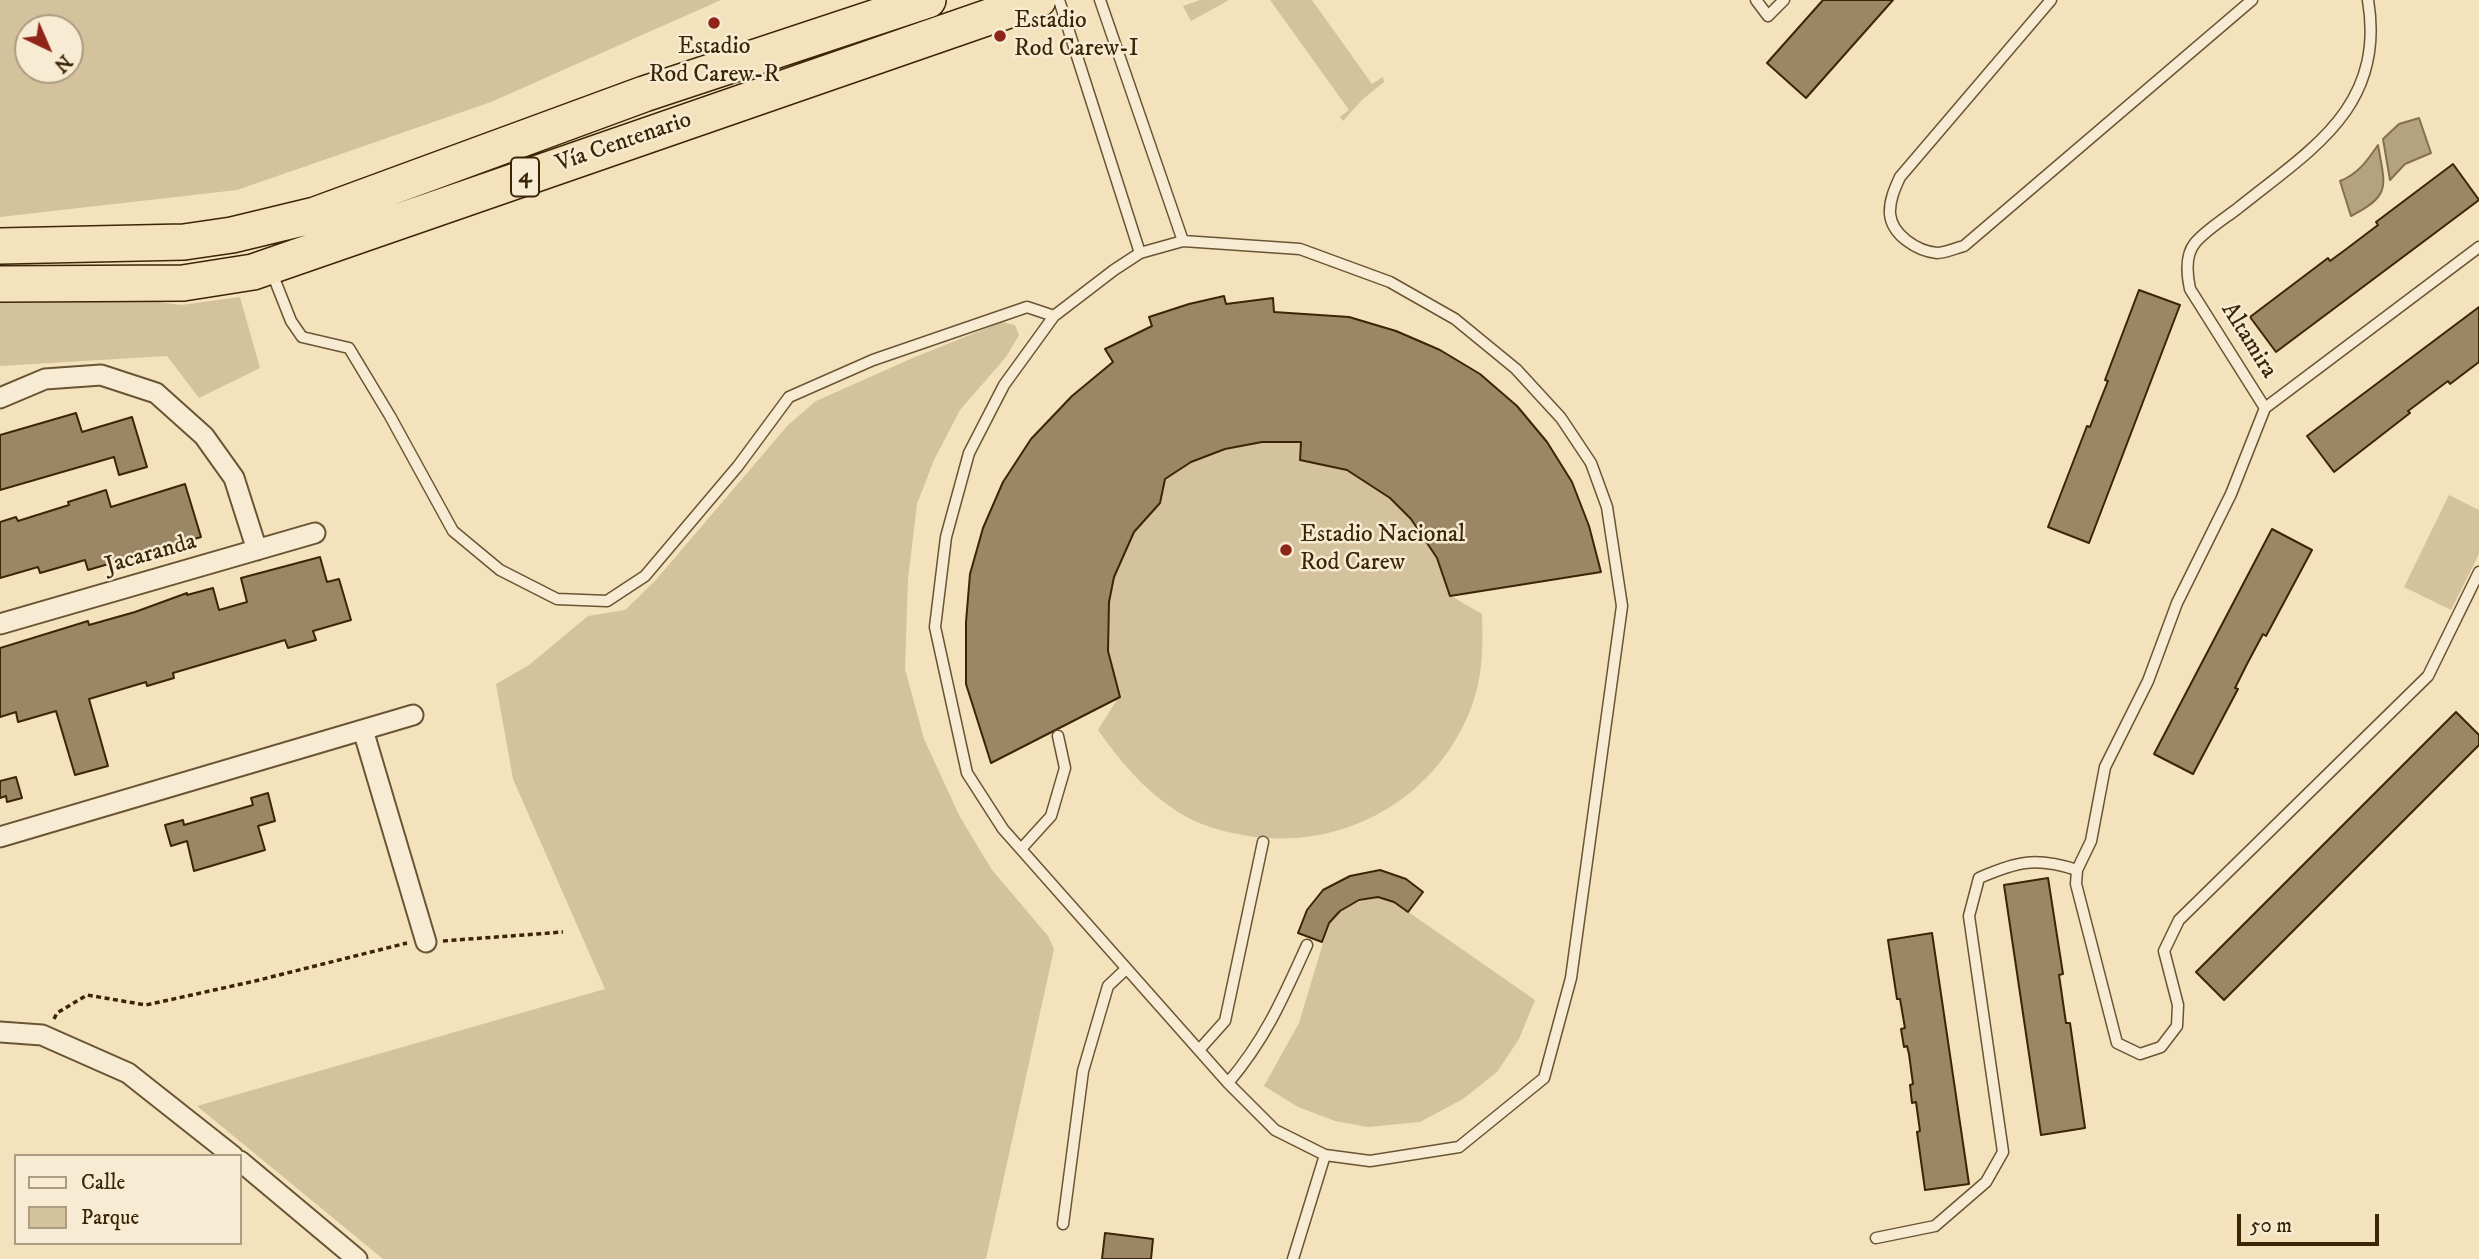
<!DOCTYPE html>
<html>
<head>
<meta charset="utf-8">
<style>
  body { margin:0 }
  #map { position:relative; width:2479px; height:1259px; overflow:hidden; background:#f3e2bc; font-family:"IM FELL DW Pica",serif }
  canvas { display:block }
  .legend { position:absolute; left:14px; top:1154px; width:228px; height:91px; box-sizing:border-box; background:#f7ecd3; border:2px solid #ac9c81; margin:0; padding:9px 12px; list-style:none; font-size:21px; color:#3c2507 }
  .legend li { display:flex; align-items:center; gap:14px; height:35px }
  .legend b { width:35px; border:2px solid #ac9c81 }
  .north { position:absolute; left:14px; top:14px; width:70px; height:70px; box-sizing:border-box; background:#f7ecd3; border:2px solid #ac9c81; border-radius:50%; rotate:136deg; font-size:19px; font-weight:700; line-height:28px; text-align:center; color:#3c2507 }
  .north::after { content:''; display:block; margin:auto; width:24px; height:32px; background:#8f2418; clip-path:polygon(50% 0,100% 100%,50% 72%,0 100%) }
  .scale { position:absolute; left:2237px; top:1214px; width:142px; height:32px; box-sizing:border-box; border:4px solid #3c2507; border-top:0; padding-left:9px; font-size:21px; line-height:24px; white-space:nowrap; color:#3c2507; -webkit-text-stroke:5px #f7ecd3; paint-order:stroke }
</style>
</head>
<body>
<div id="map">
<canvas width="2479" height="1259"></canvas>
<ul class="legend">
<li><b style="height:9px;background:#f7ecd3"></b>Calle</li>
<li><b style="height:19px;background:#d4c29d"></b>Parque</li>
</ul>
<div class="north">N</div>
<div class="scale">50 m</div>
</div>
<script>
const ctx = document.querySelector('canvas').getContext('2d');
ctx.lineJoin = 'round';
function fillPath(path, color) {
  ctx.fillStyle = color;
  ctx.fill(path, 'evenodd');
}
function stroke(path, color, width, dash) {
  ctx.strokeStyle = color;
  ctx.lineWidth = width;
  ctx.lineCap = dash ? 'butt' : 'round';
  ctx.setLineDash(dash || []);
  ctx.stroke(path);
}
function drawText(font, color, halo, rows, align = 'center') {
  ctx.font = font + ' "IM FELL DW Pica",serif';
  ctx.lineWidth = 5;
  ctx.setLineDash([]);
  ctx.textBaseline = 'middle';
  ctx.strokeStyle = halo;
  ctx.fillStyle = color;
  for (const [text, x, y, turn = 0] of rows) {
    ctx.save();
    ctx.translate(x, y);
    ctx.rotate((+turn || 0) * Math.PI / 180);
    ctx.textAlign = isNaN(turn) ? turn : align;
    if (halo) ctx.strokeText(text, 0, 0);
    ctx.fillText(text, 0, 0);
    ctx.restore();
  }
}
fillPath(new Path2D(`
  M0 0H721L491 102 237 190 0 217ZM28 28H70V70H28Z
  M1200 0H1229L1191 21 1183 6Z
  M1270 0H1312L1372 84 1383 77 1384 82 1363 99 1343 121 1340 117 1349 110Z
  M1224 296 1226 304 1273 298 1274 312C1299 314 1325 313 1349 318 1443 335 1527 397 1571 481 1586 509 1593 541 1601 572L1451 596 1482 614C1483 647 1483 677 1471 708 1437 797 1348 848 1255 837 1227 833 1198 826 1175 810 1143 789 1120 761 1098 730L1118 698 991 763 966 684 1003 482 1031 439 1072 396 1113 362 1105 349 1151 326 1149 317 1189 304Z
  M240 297 260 368 199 398 167 356 0 366V303L131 298 181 305Z
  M1002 322 1015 325 1019 335 1006 357 960 410 934 460 917 504 908 579 905 669 924 739 960 817 992 870 1048 936 1054 949 986 1259H383L197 1106 605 989 513 779 496 684 529 665 588 616 625 610 655 581 788 425 816 401 915 357Z
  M2449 495 2479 510V554L2451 610 2404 587Z
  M1378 897 1394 902 1535 1000 1519 1039 1497 1072 1463 1099 1420 1122 1368 1127 1335 1121 1298 1107 1264 1086 1299 1023 1329 923C1343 906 1358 901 1378 897Z`), '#d4c29d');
const water = new Path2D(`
  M2419 118 2431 153 2405 164 2390 180 2383 139 2399 124Z
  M2378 145C2385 186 2392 195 2351 216L2340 181C2358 174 2367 161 2378 145Z`);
fillPath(water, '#b5a27e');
stroke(water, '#85704e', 2);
const building = new Path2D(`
  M1823 0H1893L1806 98 1767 63Z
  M2453 164 2479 200 2276 352 2250 317 2328 258 2330 261 2345 250 2378 225 2376 222Z
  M2139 290 2180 305 2089 543 2048 527 2087 426 2090 427 2098 406 2108 381 2105 380Z
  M1224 296 1226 304 1273 298 1274 312 1349 317 1396 331 1440 350 1480 374 1517 406 1547 442 1572 482 1589 526 1601 572 1450 596 1437 558 1411 519 1390 498 1347 470 1300 460 1301 442H1262L1225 449 1191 462 1165 479 1160 503 1134 532 1114 577 1109 602 1108 651 1120 697 991 763 966 684V622L970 574 983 528 1003 482 1031 439 1072 396 1113 362 1105 349 1152 326 1149 317 1189 304Z
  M2479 307V362L2450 384 2448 381 2408 411 2410 413 2334 472 2307 436Z
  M76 413 82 432 132 417 147 467 119 475 114 457 0 490V435Z
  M185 484 201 537 88 570 85 560 40 573 38 567 0 578V522L16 517 18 521 69 505 68 502 106 490 111 507Z
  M2272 529 2312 550 2266 636 2263 634 2247 664 2235 688 2238 689 2193 774 2154 754Z
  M320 557 327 582 339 579 351 620 313 631 316 640 288 648 285 640 173 673 174 678 147 686 146 682 89 699 108 766 75 775 56 711 18 722 16 712 0 717V648L88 621 89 625 135 612 187 593V595L213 588 219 610 247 602 241 578Z
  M2456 712 2479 735V745L2224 1000 2196 972Z
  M16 777 22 798 7 802 6 796 0 798V781Z
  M268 793 275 821 258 826 265 850 194 871 187 841 171 846 165 825 183 820 184 825 253 805 251 798Z
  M1380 870 1406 879 1423 892 1408 912 1394 902 1378 897 1359 900 1340 911 1329 923 1322 942 1298 933 1307 910 1323 890 1350 876Z
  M2048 878 2063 974 2059 975 2066 1023H2070L2085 1128 2041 1135 2004 885Z
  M1932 933 1969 1184 1925 1190 1917 1132 1920 1131 1916 1102 1912 1103 1910 1085 1913 1084 1909 1054 1907 1046 1904 1047 1901 1029 1905 1028 1900 999H1897L1888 940Z
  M1105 1233 1153 1239 1151 1259H1102Z`);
fillPath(building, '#9b8765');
stroke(building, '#3c2507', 2);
const lane = new Path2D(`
  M1059 0 1140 253
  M1100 0 1183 241
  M1756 0 1768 16 1784 0
  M2051 0 1900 177C1895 188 1889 201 1890 214 1892 235 1917 251 1937 253 1945 253 1956 248 1964 246L2252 0
  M2368 0C2386 108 2310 150 2237 209 2224 219 2206 230 2195 243 2185 255 2187 275 2190 289L2265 408 2231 494 2177 603 2148 681 2105 767 2091 841 2077 870 2076 884 2117 1043 2140 1054 2161 1047 2177 1026 2178 1005 2164 951 2179 920 2428 676 2479 572
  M1183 241 1300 249 1390 282 1455 319 1516 369 1561 418 1591 463 1607 507 1622 606 1571 978 1544 1078 1459 1147 1370 1161 1325 1155 1275 1130 1228 1083 1003 829 967 773 935 627 946 537 969 453 1004 385 1054 316 1114 270 1140 253Z
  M272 273 291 321 302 337 349 348 390 416 453 531 500 570 557 599 607 601 645 576 738 466 789 397 873 360 1027 307 1054 316
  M2265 408 2479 247
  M1021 849 1051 816 1065 768 1058 736
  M1199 1050 1225 1021 1263 842
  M1228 1083C1266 1038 1283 998 1307 945
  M1063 1224 1083 1071 1108 986 1126 969
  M1876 1238 1935 1226 1986 1182 2003 1152 1969 916 1979 878C2018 861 2036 857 2077 870
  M1293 1259 1325 1155`);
const street = new Path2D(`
  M0 398 45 379 101 375 156 393 204 436 234 478 257 550
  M0 624 315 533
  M363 730 426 942
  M0 837 413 715
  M0 1032 42 1035 128 1073 233 1156
  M240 1161 357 1259`);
const highway = new Path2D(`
  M0 246 184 242 232 235 315 215 644 94 928 0
  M0 284 183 283 253 272 1038 0`);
stroke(lane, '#6a5434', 13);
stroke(street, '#6a5434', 23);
stroke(highway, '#3c2507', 38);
stroke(new Path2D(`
  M443 941 563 932
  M54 1019 57 1013 87 995 146 1005 255 981 407 943`), '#3c2507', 3.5, [5, 3.5]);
stroke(lane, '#f7ecd3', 10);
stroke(street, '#f7ecd3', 19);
stroke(highway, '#f3e2bc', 35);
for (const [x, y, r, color] of [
  [714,23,7,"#8f2418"],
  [1000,36,7,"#8f2418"],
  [1286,550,7,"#8f2418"]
]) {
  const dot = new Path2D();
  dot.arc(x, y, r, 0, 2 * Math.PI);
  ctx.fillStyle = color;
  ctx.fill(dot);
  stroke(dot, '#f7ecd3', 2.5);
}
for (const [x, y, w] of [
  [525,177,28]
]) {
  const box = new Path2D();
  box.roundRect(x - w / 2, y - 19.5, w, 39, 5);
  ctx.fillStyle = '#f7ecd3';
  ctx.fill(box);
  stroke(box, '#3c2507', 2);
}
drawText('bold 23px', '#3c2507', null, [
  ["4",525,177]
]);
drawText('24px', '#3c2507', '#f7ecd3', [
  ["Estadio",1014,22],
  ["Rod Carew-I",1014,50],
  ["Estadio",714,48,"center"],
  ["Rod Carew-R",714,76,"center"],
  ["Estadio Nacional",1300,536],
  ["Rod Carew",1300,564]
], 'left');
drawText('24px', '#3c2507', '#f7ecd3', [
  ["Vía Centenario",624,143,-19],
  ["Altamira",2248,341,58],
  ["Jacaranda",151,555,-16]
]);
</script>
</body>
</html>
